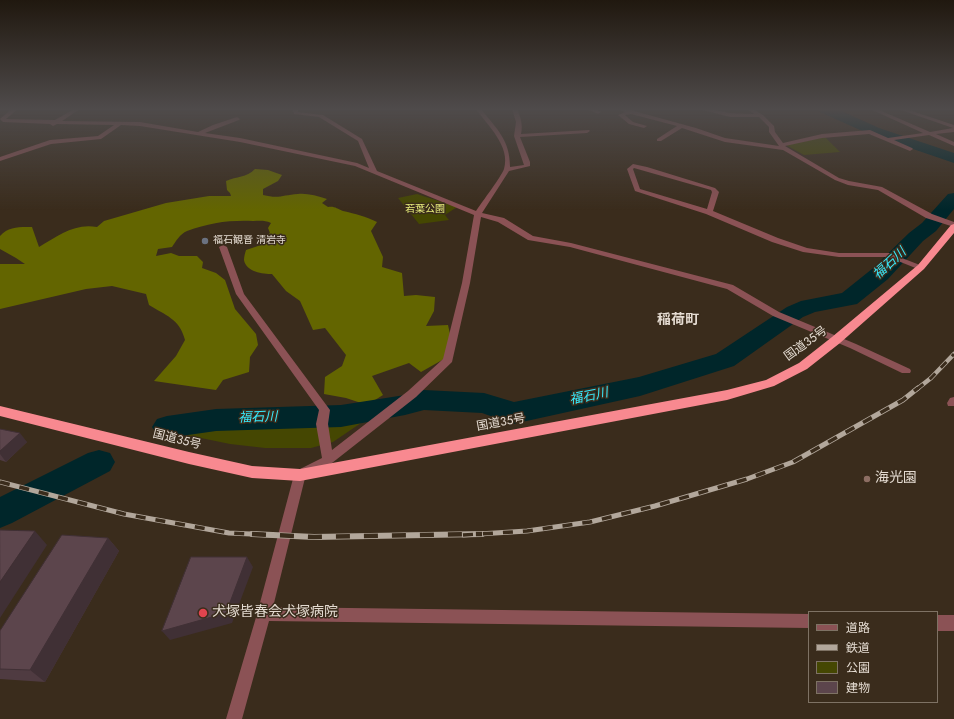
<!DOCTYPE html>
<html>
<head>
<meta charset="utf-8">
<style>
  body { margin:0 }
  #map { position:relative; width:954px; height:719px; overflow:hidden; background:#3a2c1c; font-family:Jost,"Noto Sans JP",sans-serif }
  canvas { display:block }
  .legend { position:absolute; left:808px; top:611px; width:130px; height:92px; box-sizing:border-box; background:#3a2c1c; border:1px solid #7e7264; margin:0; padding:5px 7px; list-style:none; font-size:12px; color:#e4dbd1 }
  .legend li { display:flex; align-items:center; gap:8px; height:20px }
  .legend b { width:20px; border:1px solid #7e7264 }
</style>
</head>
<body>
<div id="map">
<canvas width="954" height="719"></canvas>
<ul class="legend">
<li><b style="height:5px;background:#8b5255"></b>道路</li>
<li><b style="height:5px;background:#b2a79b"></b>鉄道</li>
<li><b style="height:11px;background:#454702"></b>公園</li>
<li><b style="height:11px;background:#5c454c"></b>建物</li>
</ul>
</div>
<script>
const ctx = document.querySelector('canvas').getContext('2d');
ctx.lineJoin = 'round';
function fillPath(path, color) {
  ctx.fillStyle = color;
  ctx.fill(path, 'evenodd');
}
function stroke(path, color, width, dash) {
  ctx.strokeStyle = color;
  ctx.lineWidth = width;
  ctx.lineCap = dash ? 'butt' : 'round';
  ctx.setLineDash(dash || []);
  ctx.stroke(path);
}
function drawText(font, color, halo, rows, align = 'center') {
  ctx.font = font + ' Jost,"Noto Sans JP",sans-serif';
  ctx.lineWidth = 3;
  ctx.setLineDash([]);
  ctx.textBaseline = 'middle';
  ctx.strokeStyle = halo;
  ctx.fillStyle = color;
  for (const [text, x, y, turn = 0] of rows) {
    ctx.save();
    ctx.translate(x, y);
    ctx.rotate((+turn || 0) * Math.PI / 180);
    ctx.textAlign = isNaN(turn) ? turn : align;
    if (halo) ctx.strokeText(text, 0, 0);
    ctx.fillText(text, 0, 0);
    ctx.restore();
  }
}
fillPath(new Path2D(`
  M825 137 840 152 804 155 786 145Z
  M417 194 457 207 445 215 449 220 419 224 398 198Z
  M362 419 361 423 333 442 311 448H265L230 444 167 431 173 426Z`), '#454702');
fillPath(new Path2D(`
  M255 169 268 170 282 175 278 181 263 189V195C279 199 283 195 298 194 307 193 317 196 327 199L322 203 328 207C335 206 337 209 343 211 356 214 365 216 377 222L371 231 383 257 382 267 402 273 404 296 416 295 435 297 434 311 426 326 448 325 450 334 444 359 421 372 409 363 372 376 383 395 367 405 346 398 324 394 325 377 342 366 346 355 325 328 313 330 300 301 286 291 272 274C263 274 246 272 244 260 244 257 245 253 246 250L264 244 263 238 270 233 268 228 271 223C264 220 260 221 253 221 229 220 209 223 187 231 180 234 176 241 172 247L158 249 156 256 171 253 179 256H197L203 262 202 268 216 273 225 280 235 309 256 334 258 345 250 357 249 372 223 380 216 390 154 381 176 356 185 340C180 319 165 315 149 305L146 294 112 286 86 289 0 309V264H25L16 258 0 249V236C9 226 20 227 32 227L39 247C58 236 74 223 97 227L104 221 166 203 209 196H231L230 193 227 190 226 181C237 176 246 178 255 169Z`), '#636500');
fillPath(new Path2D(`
  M818 109H837L879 128 954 153V163L869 134 820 112Z
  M954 193V209L936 231 923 241 888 279 857 304 815 312 803 317 734 366 640 396 513 424 482 413 424 410 405 415 341 427 216 431 167 438 157 435 152 427 157 419 167 416 216 409 341 405 405 395 424 390 484 393 514 402 639 377 716 354 787 307 801 301 842 293 872 269 909 233 922 223 948 194Z
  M99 450 110 453 115 462 110 471 12 523 0 528V497L88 453Z`), '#00262a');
fillPath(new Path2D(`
  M12 109H18L6 119 55 120 74 109H80L62 121 140 122 198 132 213 125 237 117 240 119 239 120 205 133 240 138 357 163 369 168 358 141 319 117 294 114 292 109H298V112L323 115 362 139 377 171 476 211C482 202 501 177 504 169 511 146 487 125 476 109H481C497 129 510 140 510 167L524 165 514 136 516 122 512 109H517C521 118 523 125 521 134L589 130 590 131 587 133 520 137 530 162V166L509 171 482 213 504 218 533 236 571 243 733 285 779 312 856 344 910 369 911 371 910 373H902L850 348 773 316 727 289 570 247 528 240 498 222 481 217 470 283 452 362 416 397 332 463 305 478 273 607 809 614V628L269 621 242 719H226L257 614 294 475 296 471 322 458 316 424 319 410 236 294 219 247 223 245 227 247 244 294 330 410 328 424 332 450 408 391 443 359 462 283 474 215 355 166 240 142 140 126 121 125 101 139 51 144 0 161V157L50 140 98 136 114 125 57 124 53 126 50 124 3 122 0 119 1 118Z
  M587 109H595L601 112 598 114Z
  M618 109H627L696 128 725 138 779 146 769 132V127L759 117H730L699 109H710L730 113 754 114 747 109H753L763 115 774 126 775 132 783 143 822 134 870 130 888 138 923 133 870 109H877L930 132 953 128 898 109H906L954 125V132L936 134 954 142V146L929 135 894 140 912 148 913 149 910 151 869 134 822 138 785 146 839 178 849 181 882 187 932 214 954 222V227L926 218 878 190 848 185 835 180 783 150 725 142 682 128 661 141H657V139L677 126 631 114 625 115 633 122 647 126 644 128 629 124 618 115 625 112Z
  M633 164 647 167 715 188 719 192 713 211 778 238 807 248 839 253H889L925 267 921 269H918L888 257H839L803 252 772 242 706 214 635 191 627 169ZM634 168 711 190 712 192 707 209 640 189 633 169Z
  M954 397V406H948L947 403 950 398Z
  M937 615H954V631H937Z`), '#8b5255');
fillPath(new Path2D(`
  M954 224V233L924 269 840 343 807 369 774 386 727 400 300 481 252 478 189 464 0 416V406L189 452 252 466 300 469 727 390 766 380 799 363 832 337 918 265 951 225Z`), '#f88990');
const railFar2 = new Path2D(`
  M917 389 931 378 954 354`);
const railFar1 = new Path2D(`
  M0 482 124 514 229 533 273 535
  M463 535 527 531 590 522 655 506 747 479 793 462 903 400 918 388`);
const rail = new Path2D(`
  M252 534 314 537 482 534`);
stroke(railFar2, '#b2a79b', 4.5);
stroke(railFar1, '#b2a79b', 5);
stroke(rail, '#b2a79b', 6);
stroke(railFar2, '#3a2c1c', 3, [8]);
stroke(railFar1, '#3a2c1c', 3.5, [10]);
stroke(rail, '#3a2c1c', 4.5, [14]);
fillPath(new Path2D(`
  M0 429 27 442 6 462 0 460Z
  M108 538 119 551 45 682 0 679V631Z`), '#4f3b41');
fillPath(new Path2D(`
  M20 433 27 442 6 462 0 454V451Z
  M35 531 47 545 0 618V582Z
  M108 538 119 551 45 682 30 670Z
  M247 557 253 567 232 623 170 640 162 631Z`), '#403035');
const building = new Path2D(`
  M0 429 20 433 0 451Z
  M0 530 35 531 0 582Z
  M62 535 108 538 30 670 0 669V631Z
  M191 557H247L226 613 162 631Z`);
fillPath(building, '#5c454c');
stroke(building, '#403035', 1);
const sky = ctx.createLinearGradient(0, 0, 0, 210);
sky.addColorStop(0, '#20180f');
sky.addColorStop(0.52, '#4f4b4b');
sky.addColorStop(1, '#4f4b4b00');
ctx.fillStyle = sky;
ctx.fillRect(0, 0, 954, 210);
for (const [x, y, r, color] of [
  [205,241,4,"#6b7280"],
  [867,479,4,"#8d6e63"],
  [203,613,5,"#e0444e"]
]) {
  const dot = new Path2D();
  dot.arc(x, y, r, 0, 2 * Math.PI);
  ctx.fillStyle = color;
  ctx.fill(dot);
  stroke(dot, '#3a2c1c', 1.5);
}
drawText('10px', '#e7ec7a', '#3a2c1c', [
  ["若葉公園",425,210]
]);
drawText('10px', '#e4dbd1', '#3a2c1c', [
  ["福石観音 清岩寺",213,241]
], 'left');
drawText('12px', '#e4dbd1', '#3a2c1c', [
  ["国道35号",806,344,-36],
  ["国道35号",501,423,-10],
  ["国道35号",177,440,14]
]);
drawText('italic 13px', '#37ebfe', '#3a2c1c', [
  ["福石川",890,264,-43],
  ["福石川",589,397,-12],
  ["福石川",258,418,-2]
]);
drawText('bold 14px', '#e4dbd1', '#3a2c1c', [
  ["稲荷町",678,321]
]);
drawText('14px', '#e4dbd1', '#3a2c1c', [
  ["海光園",875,479],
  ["犬塚皆春会犬塚病院",212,613]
], 'left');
</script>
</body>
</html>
